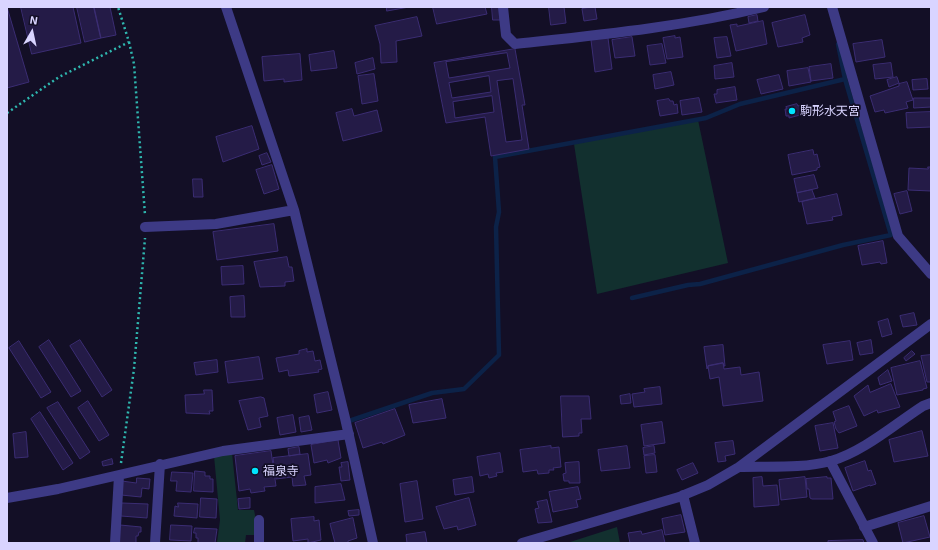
<!DOCTYPE html>
<html>
<head>
<meta charset="utf-8">
<style>
  body { margin:0 }
  #map { position:relative; width:938px; height:550px; overflow:hidden; background:#130f26; font-family:"Exo 2",sans-serif }
  canvas { display:block }
  .frame { position:absolute; inset:0; border:8px solid #d9d4ff; pointer-events:none }
  .north { position:absolute; left:12px; top:12px; width:40px; height:40px; -webkit-text-stroke:3px #130f26; paint-order:stroke; rotate:9deg; font-size:11px; font-weight:700; line-height:16px; text-align:center; color:#d9d4ff }
  .north::after { content:''; display:block; margin:auto; width:14px; height:18px; background:#d9d4ff; clip-path:polygon(50% 0,100% 100%,50% 72%,0 100%) }
</style>
</head>
<body>
<div id="map">
<canvas width="938" height="550"></canvas>
<div class="frame"></div>
<div class="north">N</div>
</div>
<script>
const ctx = document.querySelector('canvas').getContext('2d');
ctx.lineJoin = 'round';
function fillPath(path, color) {
  ctx.fillStyle = color;
  ctx.fill(path, 'evenodd');
}
function stroke(path, color, width, dash) {
  ctx.strokeStyle = color;
  ctx.lineWidth = width;
  ctx.lineCap = dash ? 'butt' : 'round';
  ctx.setLineDash(dash || []);
  ctx.stroke(path);
}
function drawText(font, color, halo, rows, align = 'center') {
  ctx.font = font + ' "Exo 2","Noto Sans JP",sans-serif';
  ctx.lineWidth = 3.5;
  ctx.setLineDash([]);
  ctx.textBaseline = 'middle';
  ctx.strokeStyle = halo;
  ctx.fillStyle = color;
  for (const [text, x, y, turn = 0] of rows) {
    ctx.save();
    ctx.translate(x, y);
    ctx.rotate((+turn || 0) * Math.PI / 180);
    ctx.textAlign = isNaN(turn) ? turn : align;
    if (halo) ctx.strokeText(text, 0, 0);
    ctx.fillText(text, 0, 0);
    ctx.restore();
  }
}
fillPath(new Path2D(`
  M698 120 728 263 597 294 574 144Z
  M232 453 238 510H254L256 520 255 535H246L245 543H217L220 520 214 456Z
  M617 527 620 543H567Z`), '#12302f');
stroke(new Path2D(`
  M632 298 688 285 700 284 843 245 891 235 845 79 838 44
  M346 422 432 393 464 389 499 355 496 227 499 212 495 157 706 118 740 104 845 79`), '#0c2248', 4.5);
const building = new Path2D(`
  M7 7 29 82 7 88Z
  M21 7H73L81 43 32 54Z
  M77 7H94L101 38 85 42Z
  M94 7H110L116 35 101 38Z
  M387 7H409L387 11Z
  M433 7H485L487 14 437 24Z
  M492 7H499L500 20H493Z
  M549 7H564L566 23 551 25Z
  M595 7 597 19 584 21 582 9Z
  M757 15 758 21 749 23 748 17Z
  M805 15 810 35 802 38 803 42 778 47 772 23Z
  M417 17 422 36 396 41 397 62 381 63 380 44 375 26Z
  M763 21 767 44 736 51 730 25 737 24V26Z
  M675 36V38L680 37 683 57 667 59 663 38Z
  M632 37 635 56 615 58 612 40Z
  M727 37 731 56 717 58 714 38Z
  M608 38 612 69 595 72 591 40Z
  M882 40 885 57 856 62 853 44Z
  M662 44 666 63 650 65 647 46Z
  M515 49 525 105H522L529 149 491 156 485 117 446 123 434 63Z
  M334 51 337 68 311 71 309 55Z
  M507 53 510 68 449 78 446 62Z
  M300 54 302 80 284 82V79L264 81 262 57Z
  M373 58 375 69 357 74 355 63Z
  M732 63 734 77 715 79 714 66Z
  M891 63 893 77 875 79 873 65Z
  M831 64 833 78 811 81 809 67Z
  M808 68 811 82 789 86 787 71Z
  M671 72 674 85 655 89 653 75Z
  M374 74 378 101 362 104 358 76Z
  M779 75 783 89 761 94 757 80Z
  M489 76 491 92 452 98 449 83Z
  M897 77 899 83 889 87 887 80Z
  M513 79 522 140 506 142 497 81Z
  M927 79 928 89 913 90 912 80Z
  M907 82 913 100 906 102 908 108 885 113 884 110 875 112 870 96 899 86V84Z
  M735 87 737 100 716 103 714 94H717V90Z
  M492 96 494 112 455 118 453 102Z
  M699 98 702 112 682 115 680 101Z
  M914 98H931V107L914 108Z
  M669 99 670 101H673L674 105 677 104 678 113 660 116 657 101Z
  M797 104 798 106 801 105 803 113H800V115L789 118V116H786L785 109H787L786 107Z
  M352 109 354 116 377 110 382 131 343 141 336 113Z
  M931 112V127L907 128 906 113Z
  M252 126 259 149 223 162 216 137Z
  M813 150 814 155 817 154 820 167 817 168V170L792 175 788 155Z
  M267 153 271 162 262 165 259 156Z
  M272 165 279 189 264 194 256 170Z
  M928 167H931V191L908 190 909 168 928 169Z
  M814 175 818 188 797 193 794 179Z
  M193 179H202L203 197H194Z
  M812 190 815 198 799 202 797 193Z
  M907 191 912 211 900 214 894 194Z
  M837 194 842 215 832 217 833 220 807 224 802 202Z
  M274 224 278 251 217 260 213 232Z
  M883 241 887 263 881 264 880 262 862 265 858 246Z
  M287 257 289 267H292L294 281 285 282V286L260 287 254 262Z
  M243 266 244 284 222 285 221 267Z
  M244 296 245 317H231L230 297Z
  M914 313 917 325 903 327 900 316Z
  M888 319 892 334 882 337 878 322Z
  M49 340 81 391 71 397 39 347Z
  M80 340 112 390 102 397 70 346Z
  M871 340 873 353 860 355 857 343Z
  M19 341 51 392 41 398 9 348Z
  M850 341 853 360 827 364 823 345Z
  M723 345 725 366H724L723 363 708 366 707 369 704 347Z
  M307 349V352L313 351 315 361 320 360 322 369 318 370 319 372 289 376 288 370 279 372 276 358 299 354V351Z
  M912 351 915 354 906 361 904 358Z
  M931 355V382H927L921 356Z
  M259 357 263 379 228 383 225 362Z
  M217 360 218 372 196 375 194 363Z
  M920 361 927 388 923 389V390L897 395 891 368Z
  M723 363 724 369 740 367 741 375 759 372 763 401 723 406 719 377 710 379 708 366Z
  M888 370 892 381 880 385 878 378Z
  M891 384 900 407 878 413 877 410 864 416 854 396 868 385 870 392Z
  M660 387 662 404 634 407 632 394 645 392 644 389Z
  M204 390H212L213 411H209L210 414 186 413 185 395 204 394Z
  M328 392 332 410 317 413 314 395Z
  M630 394 631 403 621 404 620 396Z
  M561 396H589L591 419H581L582 433H579V436L563 437Z
  M261 397 264 398 268 416 259 418 261 427 248 430 239 401Z
  M442 399 446 418 413 423 409 405Z
  M88 401 109 435 99 441 78 408Z
  M58 402 90 452 80 459 47 408Z
  M849 406 857 426 839 433 836 429 834 422 836 421 833 412Z
  M395 409 405 435 383 444 382 442 363 448 355 423Z
  M40 412 73 463 63 470 31 419Z
  M293 415 296 432 280 435 277 418Z
  M309 416 312 430 301 432 299 418Z
  M662 422 665 443 644 446 641 425Z
  M833 423 838 448 820 451 815 426Z
  M922 431 928 456 894 462 889 440Z
  M26 432 28 457 15 458 13 434Z
  M338 440 341 458 328 463 327 460 314 463 311 445Z
  M733 441 735 454 725 456 726 461 718 462 715 443Z
  M551 446V448L559 447 561 467 553 468 554 470H549V473L538 474 537 470 523 472 520 450Z
  M627 446 630 468 601 471 598 450Z
  M654 446 655 453 644 455 643 448Z
  M299 447 300 454 289 456 288 449Z
  M271 451 276 486 264 487 265 491 251 493 250 489 239 491 235 456Z
  M500 453 503 472 496 473 497 476 489 478 488 474 480 476 477 457Z
  M308 454 311 475 304 476 306 485 293 486 292 477 276 479 273 458Z
  M655 455 657 472 646 473 644 456Z
  M112 459 113 464 103 466 102 462Z
  M865 461 868 471 871 470 876 484 870 486V485L853 491 845 468Z
  M348 462 350 480 341 481 339 467H342L341 463Z
  M579 462 580 483H569V481H564L563 474 566 473 565 463Z
  M693 463 698 473 682 480 677 470Z
  M195 471 205 472V476H210V479H213V492L194 491Z
  M172 472 193 473 191 492 176 491 177 481H171Z
  M472 477 474 492 455 495 453 480Z
  M762 477 763 486 777 485 779 505 754 507 753 478Z
  M805 477 807 497 781 500 779 480Z
  M827 477V478H831L833 499H812L810 498 809 489H807L806 479Z
  M137 478 150 479 149 489 142 488 141 497 121 495 122 481 136 483Z
  M417 481 423 519 405 522 400 484Z
  M341 484 345 500 315 503V487Z
  M578 487 581 499 576 500 578 507 553 512 549 492Z
  M201 498 217 499 216 518 200 517Z
  M250 498V508L239 509 238 499Z
  M469 498 476 525 458 530 457 526 444 529 436 507Z
  M547 500 552 522 538 523 535 509 539 508 537 502Z
  M122 503 148 504 147 518 121 516Z
  M178 503 198 504 197 518 174 516 175 506 178 507Z
  M359 510V515L349 516 348 511Z
  M681 515 685 532 665 535 662 519Z
  M924 516 930 537 903 543 898 523Z
  M314 517V521L319 520 321 540 308 543V539L293 541 291 519Z
  M353 518 357 538 348 541V543H335L330 524Z
  M120 525 141 527V532H139L138 536H136V543H119Z
  M171 525 192 526 191 541 170 540Z
  M195 528 217 529 215 543H198V538H196V533H194Z
  M662 530 665 543H630L628 533 641 531 642 534Z
  M425 532 427 543H407L406 535Z
  M863 540 864 543H828V541Z`);
fillPath(building, '#241b47');
stroke(building, '#3b2d73', 1);
stroke(new Path2D(`
  M129 42 134 64 145 215
  M7 113 59 77 129 42 118 7
  M121 463 134 369 145 238`), '#2fb8b0', 2.5, [2, 3]);
stroke(new Path2D(`
  M226 7 294 210 345 418 373 543
  M503 7 506 35 515 44C598 35 682 27 764 7
  M832 7 898 236 931 274
  M145 227 216 224 294 210
  M830 461 873 543
  M739 467C768 466 802 469 831 461 863 452 895 424 923 406L931 403
  M683 495 695 543
  M7 498 58 489 223 451 349 434
  M259 520V543
  M864 527 931 506
  M115 543 119 476
  M155 543 160 464
  M522 543 679 497 708 485 739 467 931 324`), '#3d3a85', 10);
for (const [x, y, r, color] of [
  [792,111,4,"#00e5ff"],
  [255,471,4,"#00e5ff"]
]) {
  const dot = new Path2D();
  dot.arc(x, y, r, 0, 2 * Math.PI);
  ctx.fillStyle = color;
  ctx.fill(dot);
  stroke(dot, '#130f26', 1.5);
}
drawText('12px', '#d9d4ff', '#130f26', [
  ["駒形水天宮",800,111],
  ["福泉寺",263,471]
], 'left');
</script>
</body>
</html>
